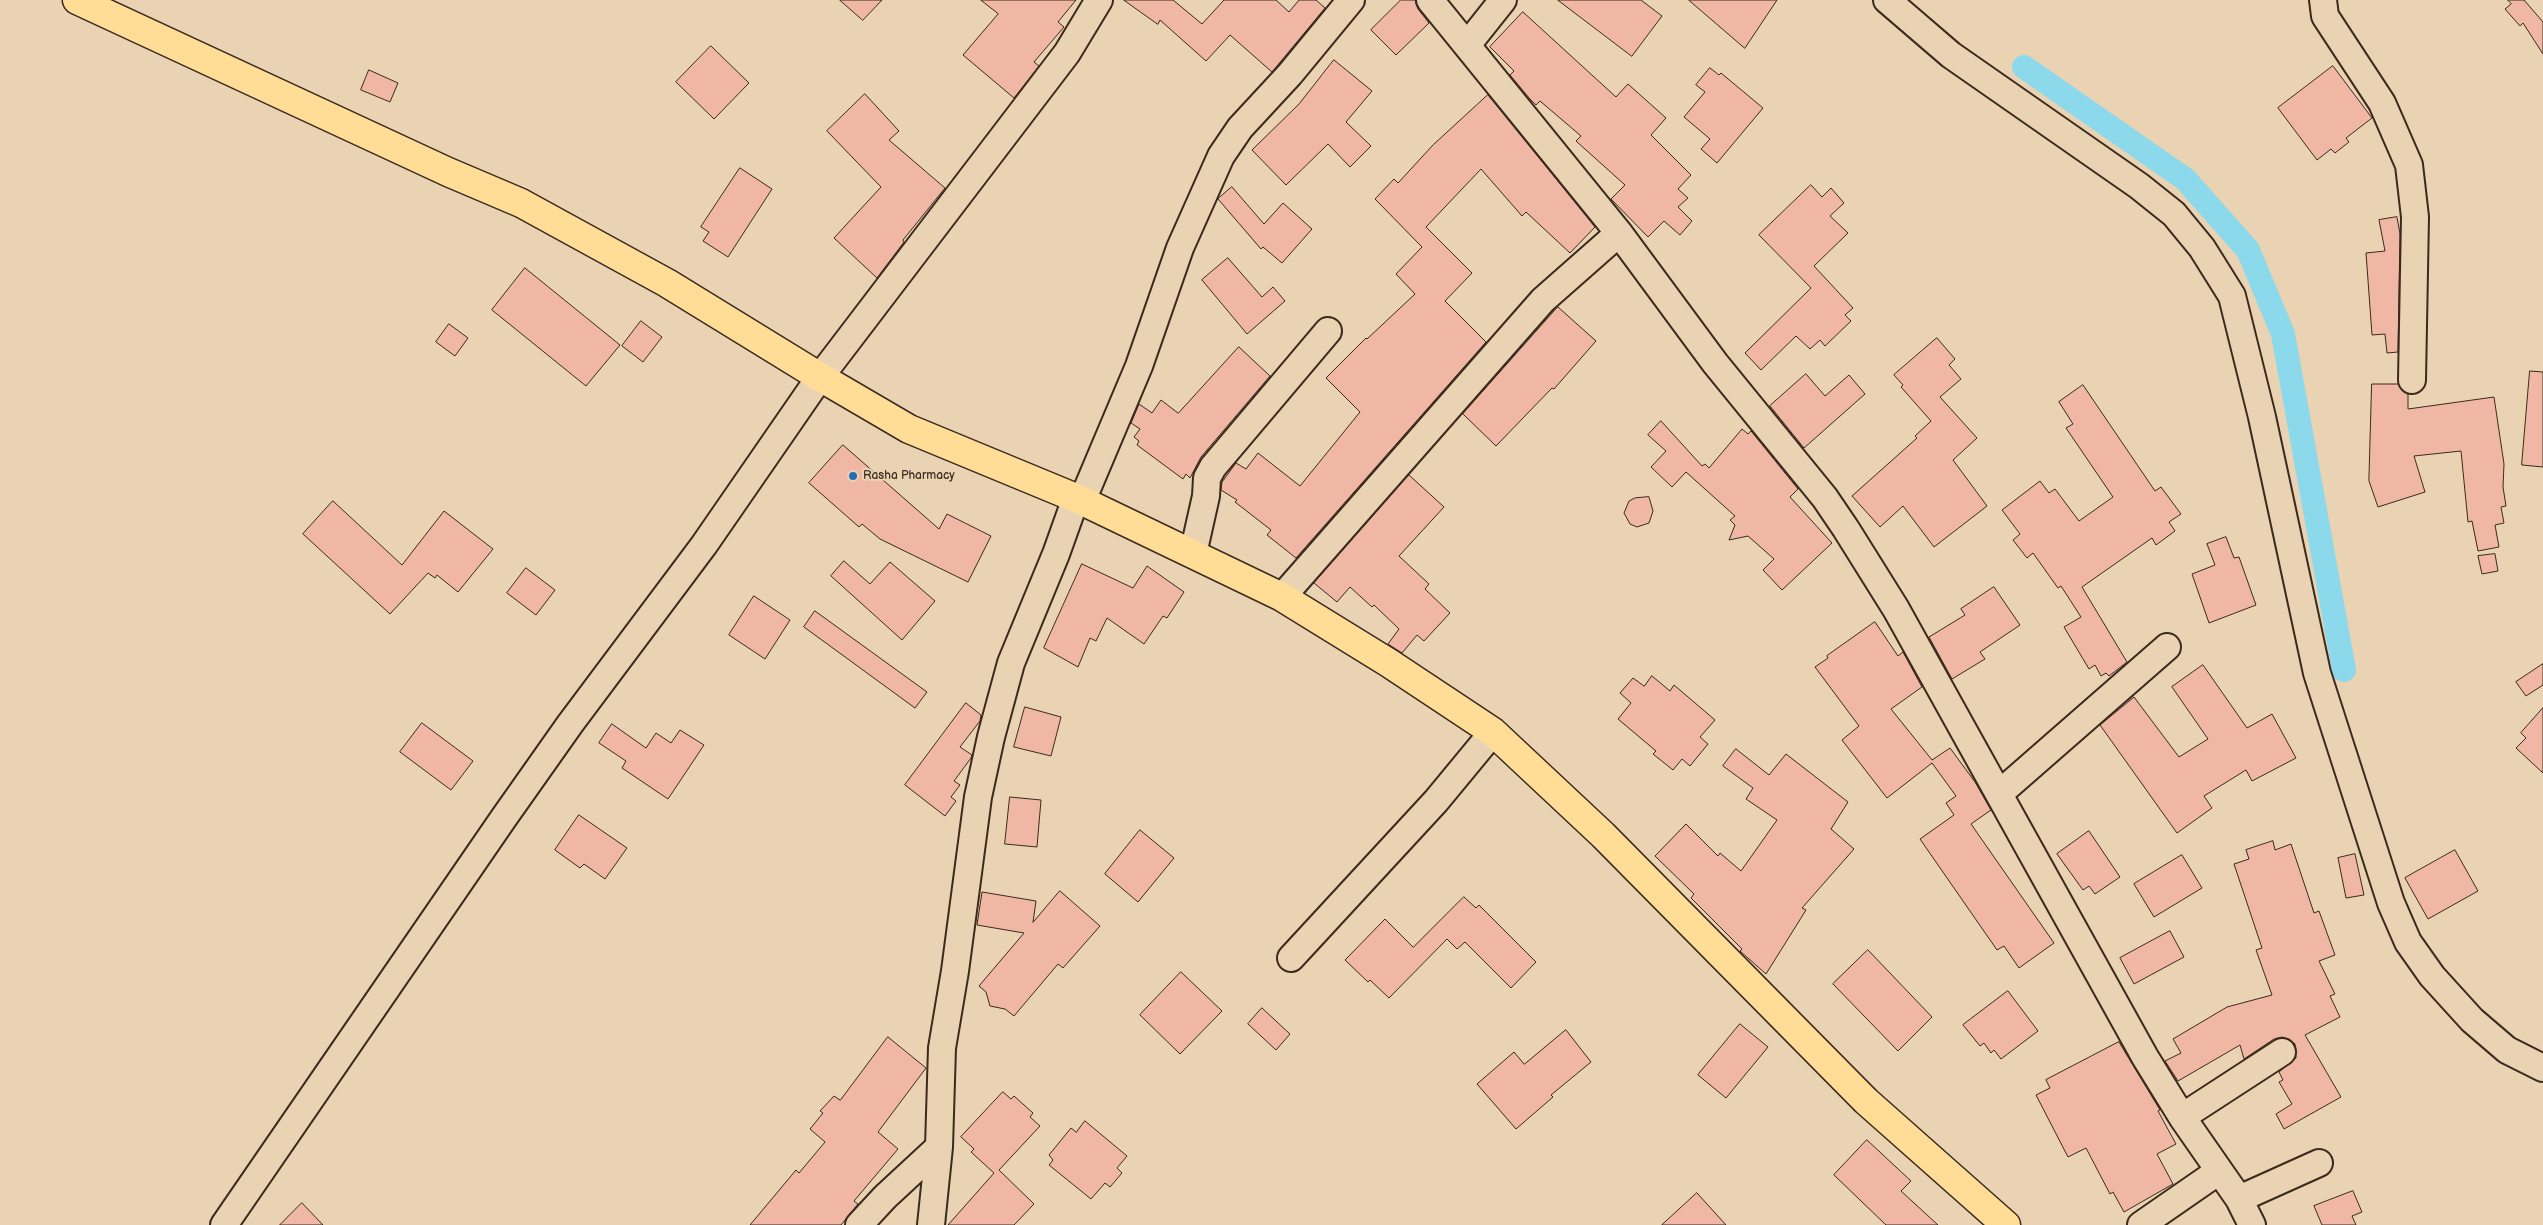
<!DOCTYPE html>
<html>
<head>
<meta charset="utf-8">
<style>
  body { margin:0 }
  canvas { display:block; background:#ead3b3 }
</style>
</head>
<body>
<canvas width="2543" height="1225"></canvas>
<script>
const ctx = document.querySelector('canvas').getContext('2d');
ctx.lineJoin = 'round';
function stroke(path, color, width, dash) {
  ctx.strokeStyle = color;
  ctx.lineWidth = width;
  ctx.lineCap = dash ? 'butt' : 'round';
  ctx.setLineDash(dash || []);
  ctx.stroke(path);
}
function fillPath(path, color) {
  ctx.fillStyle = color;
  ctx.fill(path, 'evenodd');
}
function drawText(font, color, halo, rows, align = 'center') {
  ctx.font = font + ' "Balsamiq Sans",sans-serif';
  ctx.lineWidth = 4;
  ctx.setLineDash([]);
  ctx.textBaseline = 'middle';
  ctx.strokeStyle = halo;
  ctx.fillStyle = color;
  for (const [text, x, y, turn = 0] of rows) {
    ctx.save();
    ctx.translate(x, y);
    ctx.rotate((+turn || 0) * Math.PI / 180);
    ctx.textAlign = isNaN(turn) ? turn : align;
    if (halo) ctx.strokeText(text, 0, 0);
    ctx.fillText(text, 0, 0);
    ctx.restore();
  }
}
stroke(new Path2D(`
  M2024 67 2185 179 2248 250 2283 334 2344 670`), '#8cd9eb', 24);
const building = new Path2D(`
  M840 0H882L863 20Z
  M981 0H1076L1058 22 1064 27 1034 62 1039 66 1014 98 963 55 998 14Z
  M1124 0H1173L1202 24 1224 0H1276L1289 12 1299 0H1316L1325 8 1272 72 1230 35 1206 61 1160 20 1158 24Z
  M1401 0H1415L1418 9 1429 23 1396 55 1371 30Z
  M1558 0H1641L1662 16 1632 56Z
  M1689 0H1777L1745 48Z
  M2508 0H2524L2543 22V54L2523 23 2520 26 2505 9 2511 4Z
  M1523 12 1616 97 1628 84 1666 118 1651 135 1691 175 1678 189 1688 198 1678 207 1692 221 1680 235 1664 221 1648 237 1611 199 1625 185 1576 141 1581 136 1540 101 1536 105 1530 99 1510 75 1514 71 1490 47Z
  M711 46 749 83 714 119 676 82Z
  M1334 60 1372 91 1346 122 1371 146 1350 167 1328 144 1286 185 1252 150 1299 104Z
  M2333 66 2372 118 2346 138 2349 142 2335 153 2331 149 2317 160 2278 108Z
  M1710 68 1719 75 1721 73 1763 108 1717 163 1701 149 1710 139 1684 117 1705 92 1696 85Z
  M369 70 398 83 390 102 361 90Z
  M865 94 899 131 889 140 945 188 903 240 904 242 877 278 834 238 881 187 827 131Z
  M1488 95 1595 227 1570 253 1526 212 1522 216 1481 169 1426 227 1472 273 1445 301 1486 342 1296 558 1267 535 1271 530 1235 502 1237 500 1221 490 1222 482 1236 463 1246 469 1258 453 1300 486 1360 412 1326 378 1366 338 1367 339 1415 294 1396 274 1422 247 1375 199 1394 179 1398 183 1433 145Z
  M740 168 772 189 728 257 703 241 709 232 701 227Z
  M1811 185 1822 197 1831 188 1844 203 1830 216 1848 233 1814 266 1853 308 1845 315 1851 321 1825 346 1820 340 1810 349 1796 336 1761 370 1745 353 1811 288 1759 235Z
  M1232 187 1264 224 1283 203 1312 229 1282 263 1263 247 1261 249 1218 199Z
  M2397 217 2400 234 2398 352 2387 353 2385 334 2372 335 2366 253 2385 251 2379 220Z
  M1228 258 1262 297 1273 287 1285 301 1247 334 1202 280Z
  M525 268 620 345 586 386 492 310Z
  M1558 307 1596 341 1554 389 1552 388 1496 446 1463 414Z
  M641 321 662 337 643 362 622 346Z
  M449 324 468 338 455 356 436 342Z
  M1937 338 1955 359 1949 365 1961 379 1940 397 1977 438 1953 460 1987 506 1934 547 1903 506 1880 527 1852 496 1917 438 1915 436 1931 421 1901 387 1903 385 1894 375Z
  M1239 347 1270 376 1201 457 1190 478 1186 474 1183 479 1137 445 1139 441 1134 437 1140 429 1131 423 1139 404 1152 413 1161 400 1178 413Z
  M2530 371 2543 372V467L2522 465Z
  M1806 374 1825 396 1849 375 1865 394 1804 448 1770 406Z
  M2372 384H2398L2408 394V409L2494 397 2504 464 2503 487 2506 506 2501 507 2504 523 2495 525 2499 547 2478 551 2472 521 2468 522 2461 451 2414 456 2425 492 2378 507 2369 481Z
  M2083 385 2155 491 2161 487 2181 514 2169 522 2175 531 2156 545 2152 538 2082 587 2127 662 2109 676 2106 673 2101 676 2095 665 2089 669 2064 627 2081 617 2061 586 2058 588 2033 553 2027 558 2013 540 2020 534 2002 510 2040 481 2049 493 2055 489 2079 521 2113 497 2066 428 2073 424 2059 402Z
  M1661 421 1702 466 1705 464 1709 468 1742 429 1748 434 1751 431 1798 489 1790 497 1832 543 1782 590 1763 570 1774 559 1748 536 1729 540 1735 525 1730 520 1735 516 1686 472 1672 487 1651 467 1666 451 1648 435Z
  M843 445 939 529 947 514 991 536 968 582 880 539 862 524 859 527 809 483Z
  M1409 475 1444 507 1399 556 1429 584 1425 589 1450 613 1424 641 1417 635 1402 653 1388 644 1399 629 1374 605 1372 607 1350 587 1337 602 1314 583Z
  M1649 497 1653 511 1649 523 1637 527 1630 524 1624 513 1629 501 1635 498Z
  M333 501 402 565 444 511 493 549 458 592 437 575 435 578 428 573 390 614 303 534Z
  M2226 537 2234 558 2239 557 2256 605 2209 623 2192 574 2215 565 2207 544Z
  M2495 554 2498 571 2482 574 2478 556Z
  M844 561 870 584 890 562 935 601 902 640 831 576Z
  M1082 564 1133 588 1147 566 1184 592 1167 618 1163 616 1144 644 1107 618 1096 641 1090 638 1078 667 1044 648Z
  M526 568 555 590 536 615 507 593Z
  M1994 587 2020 625 1980 652 1985 659 1952 679 1929 637 1965 615 1961 609Z
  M754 596 790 620 765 659 729 635Z
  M815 611 927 692 915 708 804 627Z
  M1875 622 1898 656 1903 652 1922 687 1891 709 1932 760 1950 748 1975 782 1991 810 1971 824 2054 943 2019 968 2004 946 1997 950 1920 839 1954 815 1946 803 1956 796 1932 763 1887 798 1842 740 1859 726 1815 667 1828 658 1827 656Z
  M2543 664V685L2526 696 2516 682Z
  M2203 665 2247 728 2272 714 2296 758 2252 781 2246 770 2204 796 2212 808 2177 833 2100 725 2134 697 2179 757 2208 739 2172 687Z
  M1652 676 1670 691 1674 685 1715 720 1700 737 1708 744 1690 766 1682 759 1673 770 1653 754 1656 751 1618 719 1631 703 1620 693 1633 678 1644 686Z
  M966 703 981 715 980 721 960 747 972 755 971 758 954 781 960 785 951 797 956 801 945 816 905 785Z
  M1025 707 1061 717 1051 756 1014 747Z
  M2543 708V773L2516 748 2526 738 2521 733Z
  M422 723 473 761 451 790 400 752Z
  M612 724 646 748 656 733 671 743 680 730 704 745 668 799 622 768 626 761 599 743Z
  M1736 749 1769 775 1786 754 1848 802 1831 829 1854 849 1802 908 1806 910 1766 974 1740 951 1742 949 1691 898 1694 894 1655 856 1686 824 1718 856 1720 853 1741 871 1777 820 1746 799 1753 788 1723 766Z
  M1010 797 1041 800 1037 847 1005 844Z
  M579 815 627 848 605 879 584 864 580 868 555 850Z
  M1140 830 1174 858 1138 902 1105 874Z
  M2089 831 2120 877 2095 894 2089 886 2083 890 2057 854Z
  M2273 841 2275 850 2291 844 2314 913 2319 911 2335 955 2319 961 2335 994 2330 996 2340 1017 2305 1035 2341 1097 2284 1129 2276 1114 2292 1104 2279 1082 2283 1080 2279 1072 2296 1058 2295 1044 2289 1039 2282 1037 2274 1039 2244 1059 2240 1045 2178 1081 2165 1061 2181 1053 2173 1039 2227 1007 2272 995 2256 950 2262 948 2234 864 2249 859 2246 850Z
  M2455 850 2478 891 2428 919 2405 878Z
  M2355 854 2364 895 2346 898 2338 858Z
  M2182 855 2202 888 2154 917 2134 884Z
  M1060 891 1100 926 1063 968 1058 964 1014 1016 1005 1009 990 1006 986 992 979 986 1024 933 977 925 982 892 1036 901 1033 922Z
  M1464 897 1476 908 1479 905 1536 962 1511 988 1465 942 1457 949 1447 939 1389 998 1370 980 1368 982 1345 960 1385 919 1413 947Z
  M2170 931 2184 957 2134 984 2120 958Z
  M1868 950 1932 1017 1898 1051 1833 984Z
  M1181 972 1222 1011 1180 1054 1140 1015Z
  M2008 991 2038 1031 2001 1059 1994 1050 1991 1053 1984 1043 1980 1046 1963 1025Z
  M1262 1008 1290 1034 1276 1050 1248 1024Z
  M1740 1024 1768 1047 1726 1098 1698 1075Z
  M1566 1030 1591 1062 1551 1095 1553 1097 1516 1129 1477 1084 1514 1052 1524 1064Z
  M888 1037 926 1068 878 1132 898 1149 854 1201 858 1204 841 1225H750L796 1170 799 1173 825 1142 810 1129 823 1113 820 1111 834 1096 840 1100Z
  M2119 1042 2160 1110 2158 1111 2176 1144 2157 1154 2173 1184 2124 1212 2113 1192 2110 1194 2086 1148 2068 1157 2036 1095 2050 1088 2046 1080Z
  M1003 1092 1011 1099 1014 1096 1033 1113 1030 1117 1040 1126 999 1170 1034 1204 1014 1225H948L994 1173 971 1152 974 1149 961 1137Z
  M1085 1121 1127 1156 1117 1168 1122 1173 1110 1187 1105 1183 1091 1199 1049 1165 1053 1160 1049 1155 1071 1128 1076 1132Z
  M1867 1140 1911 1181 1901 1191 1938 1225H1886L1834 1175Z
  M2353 1191 2362 1212 2352 1216 2356 1225H2322L2314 1206Z
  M1697 1193 1726 1225H1662Z
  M302 1203 323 1225H280Z`);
fillPath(building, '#efb7a4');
stroke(building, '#3b2a1e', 1);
const minor = new Path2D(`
  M1430 0 1619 233 1715 363 1825 498 1846 529 1896 609 2145 1057 2182 1117 2239 1199 2252 1225
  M1887 0 1951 55 2139 186 2174 214 2202 248 2232 296 2262 417 2317 673 2391 903 2408 942 2432 976 2472 1020 2507 1050 2543 1068
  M2323 0 2325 16 2382 103 2409 165 2415 217 2412 380
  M1468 44 1503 0
  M1082 501 1139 366 1180 248 1221 156 1240 128 1290 74 1351 0
  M1193 554 1206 496 1207 478 1213 467 1328 331
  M1282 597 1543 300 1619 233
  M2000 793 2167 647
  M1291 958 1436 801 1493 732
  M2182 1117 2282 1052
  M2239 1199 2319 1163
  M224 1225 503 819 570 724 704 545 820 377 1067 53 1099 0
  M859 1225 885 1197 939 1147
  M931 1225 939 1147 942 1048 955 971 978 797 991 737 1011 663 1056 554 1076 498
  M2141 1225 2219 1171`);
const major = new Path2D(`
  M77 0 448 172 521 203 667 283 820 377 909 429 1076 498 1282 597 1389 663 1493 732 1603 835 1866 1101 2006 1225`);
stroke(minor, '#3b2a1e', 30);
stroke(major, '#3b2a1e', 31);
stroke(minor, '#ead3b3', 26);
stroke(major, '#ffdd96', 28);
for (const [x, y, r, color] of [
  [853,476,5,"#1f6fb2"]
]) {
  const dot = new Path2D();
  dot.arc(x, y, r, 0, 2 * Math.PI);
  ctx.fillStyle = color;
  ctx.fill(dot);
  stroke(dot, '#ead3b3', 2);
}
drawText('12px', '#3b2a1e', '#ead3b3', [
  ["Rasha Pharmacy",863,476]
], 'left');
</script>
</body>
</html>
